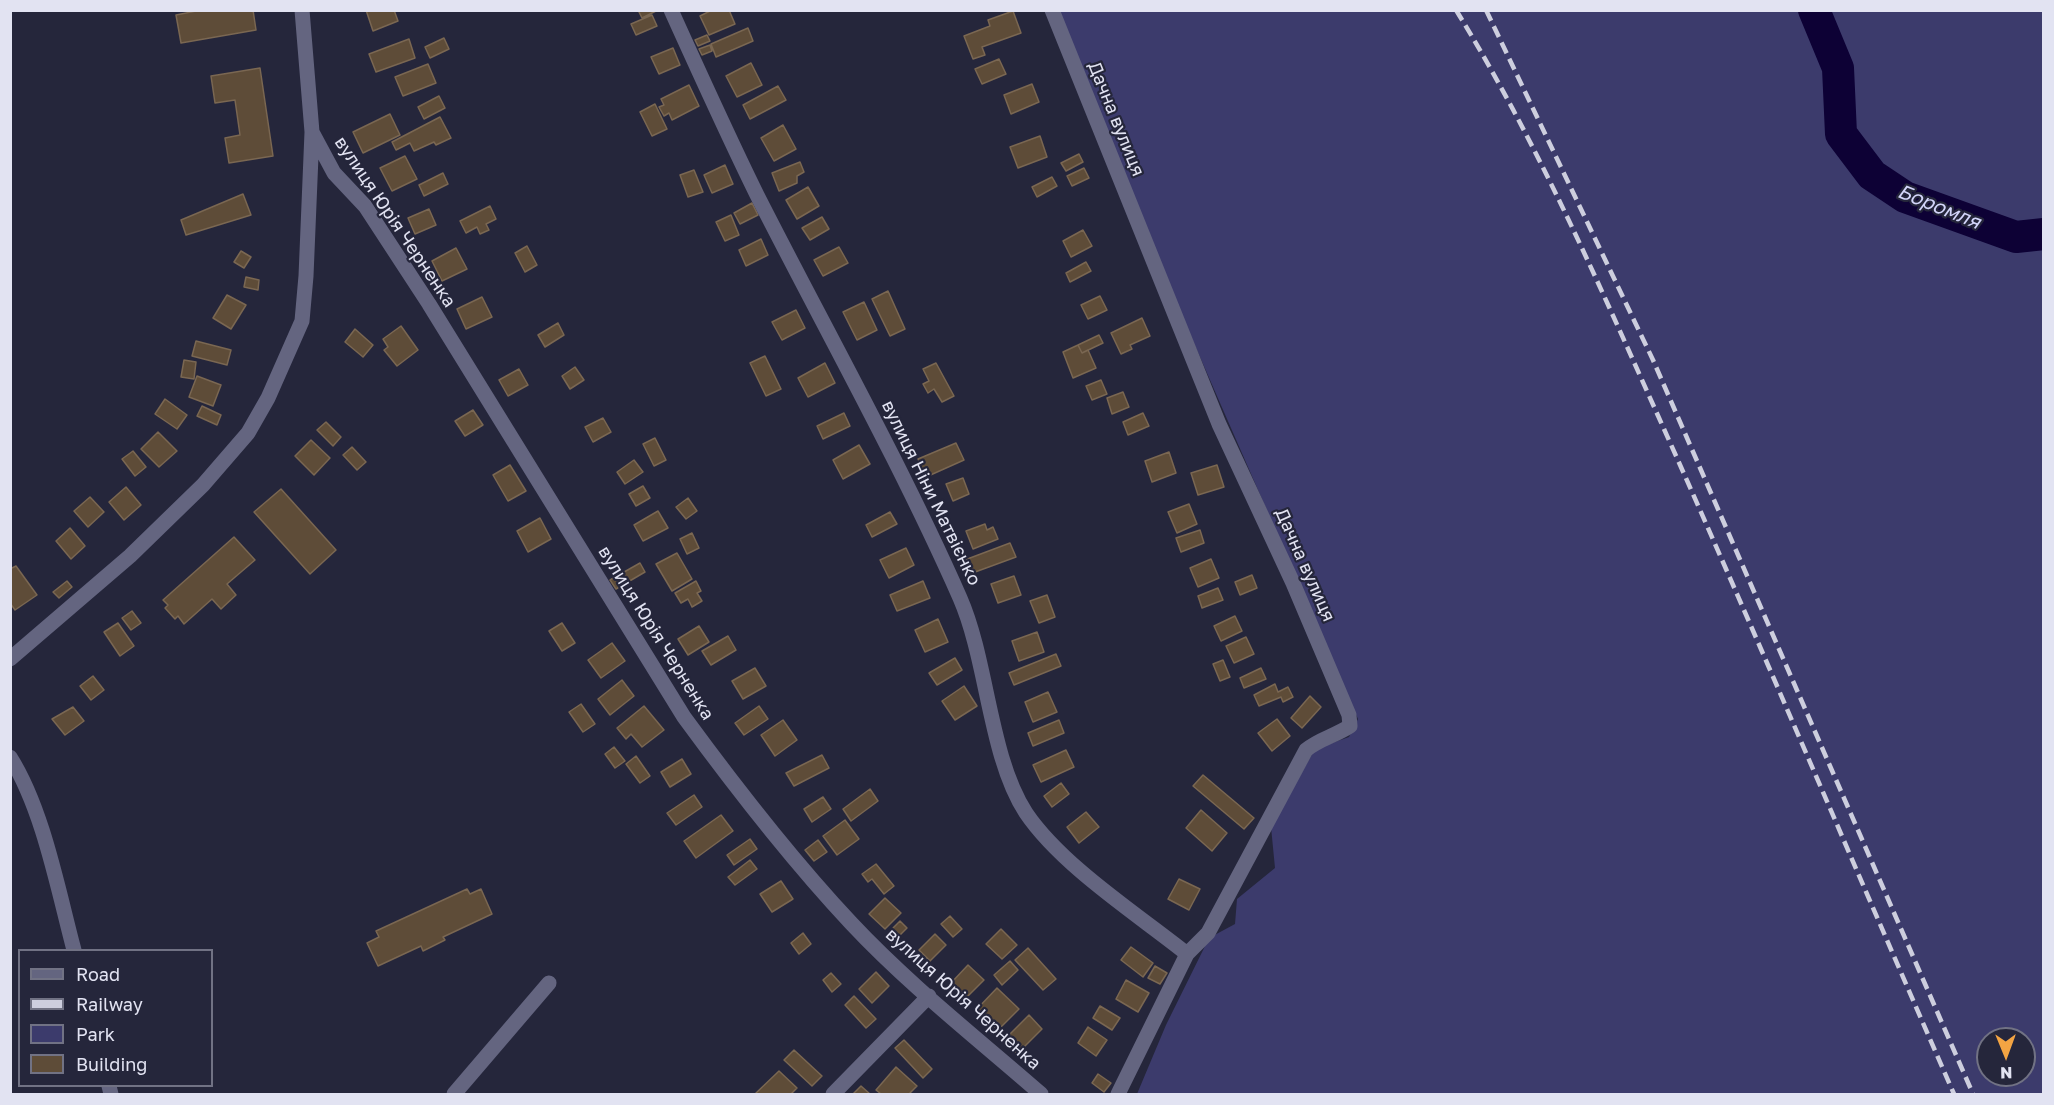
<!DOCTYPE html>
<html>
<head>
<meta charset="utf-8">
<style>
  body { margin:0 }
  #map { position:relative; width:2054px; height:1105px; overflow:hidden; background:#25263b; font-family:"Golos Text",sans-serif }
  canvas { display:block }
  .frame { position:absolute; inset:0; border:12px solid #e2e3f2; pointer-events:none }
  .legend { position:absolute; left:18px; top:949px; width:195px; height:138px; box-sizing:border-box; background:#25263b; border:2px solid #717284; margin:0; padding:8px 10px; list-style:none; font-size:18px; color:#e2e3f2 }
  .legend li { display:flex; align-items:center; gap:12px; height:30px }
  .legend b { width:30px; border:2px solid #717284 }
  .north { position:absolute; left:1976px; top:1027px; width:60px; height:60px; box-sizing:border-box; background:#25263b; border:2px solid #717284; border-radius:50%; rotate:179deg; font-size:16px; font-weight:700; line-height:24px; text-align:center; color:#e2e3f2 }
  .north::after { content:''; display:block; margin:auto; width:21px; height:27px; background:#f3a443; clip-path:polygon(50% 0,100% 100%,50% 72%,0 100%) }
</style>
</head>
<body>
<div id="map">
<canvas width="2054" height="1105"></canvas>
<div class="frame"></div>
<ul class="legend">
<li><b style="height:8px;background:#646580"></b>Road</li>
<li><b style="height:8px;background:#cdcede"></b>Railway</li>
<li><b style="height:16px;background:#3c3b6c"></b>Park</li>
<li><b style="height:16px;background:#5e4c38"></b>Building</li>
</ul>
<div class="north">N</div>
</div>
<script>
const ctx = document.querySelector('canvas').getContext('2d');
ctx.lineJoin = 'round';
function fillPath(path, color) {
  ctx.fillStyle = color;
  ctx.fill(path, 'evenodd');
}
function stroke(path, color, width, dash) {
  ctx.strokeStyle = color;
  ctx.lineWidth = width;
  ctx.lineCap = dash ? 'butt' : 'round';
  ctx.setLineDash(dash || []);
  ctx.stroke(path);
}
function drawText(font, color, halo, rows, align = 'center') {
  ctx.font = font + ' "Golos Text",sans-serif';
  ctx.lineWidth = 4.5;
  ctx.setLineDash([]);
  ctx.textBaseline = 'middle';
  ctx.strokeStyle = halo;
  ctx.fillStyle = color;
  for (const [text, x, y, turn = 0] of rows) {
    ctx.save();
    ctx.translate(x, y);
    ctx.rotate((+turn || 0) * Math.PI / 180);
    ctx.textAlign = isNaN(turn) ? turn : align;
    if (halo) ctx.strokeText(text, 0, 0);
    ctx.fillText(text, 0, 0);
    ctx.restore();
  }
}
fillPath(new Path2D(`
  M1053 11H2043V1094H1137L1166 1025 1209 938 1235 924 1237 899 1275 868 1271 827 1315 749 1349 737 1358 719 1162 270ZM1988 1039H2024V1075H1988Z`), '#3c3b6c');
stroke(new Path2D(`
  M1814 10 1838 68 1841 134 1872 175 1905 197 2016 237 2044 234`), '#0d0135', 32);
const building = new Path2D(`
  M201 10H253L256 30 181 43 176 15Z
  M366 10H394L398 21 373 31Z
  M638 10H658L642 18Z
  M712 10H729L735 24 709 35 700 16Z
  M1013 11 1021 33 982 47 985 55 973 59 964 36 990 26 988 20Z
  M652 15 657 26 636 35 631 24Z
  M748 28 753 41 716 57 711 44Z
  M707 35 710 41 698 46 695 40Z
  M444 38 449 49 430 58 425 47Z
  M409 39 415 58 376 72 369 54Z
  M710 45 712 51 702 55 699 49Z
  M673 48 680 65 659 74 651 57Z
  M999 59 1006 74 982 84 975 69Z
  M751 63 762 85 737 97 726 76Z
  M428 64 436 83 403 96 395 77Z
  M260 68 273 156 229 163 225 138 240 135 235 100 215 103 211 76Z
  M1032 84 1039 102 1011 114 1004 95Z
  M689 85 699 106 672 120 669 113 664 116 659 107 664 105 661 99Z
  M778 86 786 100 750 119 743 105Z
  M439 96 445 108 424 119 418 107Z
  M655 104 667 129 652 136 640 112Z
  M390 114 400 135 363 153 353 132Z
  M440 117 451 138 436 145 434 142 414 151 410 143 396 150 392 142Z
  M783 125 796 149 774 161 761 138Z
  M1040 136 1047 157 1018 168 1010 147Z
  M1079 154 1083 162 1066 171 1061 163Z
  M405 156 417 179 392 191 380 168Z
  M800 162 804 172 797 176V183L779 191 772 173Z
  M725 165 733 184 712 193 704 175Z
  M1084 168 1089 178 1072 186 1067 176Z
  M694 170 703 192 688 197 680 175Z
  M443 173 448 184 424 196 419 185Z
  M1052 177 1057 186 1037 197 1032 187Z
  M808 187 819 206 797 219 786 200Z
  M243 194 251 215 186 235 181 220Z
  M752 203 758 215 740 224 734 213Z
  M490 206 496 219 486 224 489 230 480 234 477 227 466 233 460 221Z
  M429 209 436 225 415 234 408 218Z
  M731 215 739 235 725 241 716 222Z
  M822 217 829 229 810 240 802 228Z
  M1083 230 1092 246 1071 257 1063 241Z
  M761 239 768 255 746 266 739 250Z
  M527 246 537 265 525 272 515 253Z
  M839 247 848 263 823 276 814 260Z
  M456 248 467 269 442 281 432 261Z
  M241 251 251 257 244 268 234 262Z
  M1086 262 1091 271 1070 282 1066 273Z
  M246 277 259 280 258 290 244 287Z
  M888 291 905 329 890 336 872 299Z
  M227 295 246 305 231 329 213 318Z
  M1100 296 1107 310 1088 319 1081 305Z
  M482 297 492 317 466 329 457 309Z
  M864 302 877 330 857 340 843 312Z
  M796 310 805 328 782 340 772 322Z
  M1142 318 1150 336 1130 345 1132 349 1121 354 1111 333Z
  M558 323 564 335 545 347 538 335Z
  M401 326 418 350 397 366 384 350 388 347 383 339Z
  M355 329 373 345 363 357 345 342Z
  M1099 335 1103 343 1082 353 1078 345Z
  M196 341 231 350 227 365 192 356Z
  M1078 345 1082 353 1088 350 1096 368 1073 378 1063 352Z
  M765 356 781 389 766 396 750 363Z
  M184 360 196 362 194 379 181 377Z
  M825 363 835 383 808 397 798 378Z
  M936 363 954 396 942 402 934 389 928 393 923 384 929 381 923 369Z
  M575 367 584 380 570 389 562 376Z
  M519 369 528 385 508 396 499 380Z
  M197 376 221 385 213 406 189 397Z
  M1101 380 1107 394 1092 400 1086 386Z
  M1123 392 1129 407 1112 414 1107 398Z
  M165 399 187 415 177 429 155 414Z
  M202 406 221 415 217 425 197 416Z
  M473 410 483 425 465 436 455 421Z
  M844 413 850 426 823 439 817 426Z
  M1143 413 1149 426 1128 435 1123 422Z
  M603 418 611 432 593 442 585 427Z
  M326 422 341 437 333 446 317 430Z
  M158 432 177 451 159 467 141 449Z
  M655 438 666 460 654 466 643 444Z
  M311 440 330 458 314 475 295 456Z
  M956 443 964 460 926 477 918 459Z
  M859 445 870 464 843 479 833 460Z
  M352 447 366 462 357 470 343 455Z
  M133 451 146 467 135 476 122 459Z
  M1169 452 1176 473 1152 482 1145 461Z
  M634 460 643 472 625 484 617 472Z
  M510 465 526 491 508 501 493 475Z
  M1217 465 1224 487 1198 495 1191 473Z
  M963 478 969 494 953 501 946 484Z
  M643 486 650 498 636 506 629 494Z
  M126 487 141 505 124 520 109 502Z
  M281 489 336 550 310 574 254 512Z
  M90 497 104 512 88 527 74 511Z
  M688 498 697 511 686 519 676 507Z
  M1189 504 1197 524 1177 533 1168 512Z
  M658 511 668 528 643 541 634 525Z
  M890 512 897 524 872 537 866 525Z
  M540 518 551 539 528 552 517 531Z
  M985 524 987 530 993 527 998 539 973 549 966 531Z
  M70 528 85 546 71 559 56 541Z
  M1200 530 1204 543 1181 552 1176 538Z
  M692 533 699 548 687 554 680 539Z
  M234 537 255 560 227 584 236 595 221 609 212 599 184 624 178 616 175 619 165 608 168 605 163 600Z
  M1010 543 1016 557 967 575 962 561Z
  M906 548 914 565 889 578 880 560Z
  M677 553 692 579 672 591 656 564Z
  M1211 559 1219 578 1198 587 1190 568Z
  M640 563 645 572 616 589 610 580Z
  M16 566 37 595 15 610 10 603V569Z
  M1252 575 1257 588 1240 595 1235 582Z
  M1014 576 1021 595 998 603 991 584Z
  M67 581 72 587 59 598 53 592Z
  M696 581 701 591 697 593 702 601 692 607 688 599 681 603 675 593Z
  M923 581 930 598 897 611 890 595Z
  M1218 588 1223 600 1202 608 1198 596Z
  M1047 595 1055 617 1039 623 1030 601Z
  M132 611 141 623 131 630 122 618Z
  M1235 616 1242 631 1221 641 1214 626Z
  M938 619 948 642 925 652 915 630Z
  M118 623 134 646 120 656 104 632Z
  M562 623 575 643 562 651 549 631Z
  M699 626 709 642 688 655 678 639Z
  M1037 632 1044 652 1019 661 1012 641Z
  M728 636 736 650 711 665 702 651Z
  M1246 637 1254 654 1234 663 1226 646Z
  M612 643 625 661 601 678 588 660Z
  M1056 654 1061 666 1014 685 1009 673Z
  M955 658 962 670 937 685 929 673Z
  M1223 660 1230 677 1220 681 1213 664Z
  M755 668 766 686 743 699 732 681Z
  M1261 668 1266 679 1244 688 1240 678Z
  M93 676 104 690 91 700 80 686Z
  M622 680 634 696 610 715 598 699Z
  M1275 684 1278 692 1288 687 1293 697 1283 702 1281 697 1259 706 1254 695Z
  M964 686 977 706 955 720 942 701Z
  M1048 692 1057 712 1033 722 1025 702Z
  M1310 696 1321 707 1302 728 1291 718Z
  M581 704 595 724 583 732 569 712Z
  M644 706 664 730 642 747 631 734 626 739 617 728Z
  M759 706 768 719 744 735 735 723Z
  M73 707 84 721 65 735 52 719Z
  M1277 719 1290 736 1272 751 1258 733Z
  M783 720 797 740 775 756 761 735Z
  M1059 720 1064 733 1033 746 1028 733Z
  M614 747 625 761 615 768 605 754Z
  M1066 750 1074 767 1041 782 1033 765Z
  M822 755 829 768 794 786 786 773Z
  M636 756 650 776 640 783 626 764Z
  M682 759 691 774 670 787 661 772Z
  M1203 775 1254 818 1244 829 1193 786Z
  M1061 783 1069 794 1052 807 1044 796Z
  M870 789 878 801 851 821 843 809Z
  M694 795 702 807 676 825 667 813Z
  M823 797 831 809 812 822 804 809Z
  M1201 810 1227 833 1212 851 1186 828Z
  M1086 812 1099 827 1079 843 1067 827Z
  M721 815 733 831 696 858 684 841Z
  M845 820 859 839 837 855 823 836Z
  M750 839 757 849 734 865 727 855Z
  M818 840 827 852 814 861 805 850Z
  M750 860 757 869 735 885 728 877Z
  M876 864 894 886 884 894 872 879 868 882 862 874Z
  M1179 879 1200 889 1189 910 1168 899Z
  M781 881 793 899 772 912 760 894Z
  M467 889 470 894 481 889 492 914 443 937 445 940 423 951 421 946 378 966 367 943 379 937 376 931Z
  M885 898 901 913 885 929 869 914Z
  M950 916 962 929 953 937 941 924Z
  M900 921 907 928 892 943 885 936Z
  M1001 929 1017 945 1002 959 986 944Z
  M803 933 811 944 799 954 791 943Z
  M935 934 946 945 930 961 919 950Z
  M1131 947 1153 963 1143 977 1121 960Z
  M1028 948 1056 979 1043 990 1015 960Z
  M1010 961 1018 970 1002 985 994 975Z
  M968 965 984 980 967 997 951 983Z
  M1155 966 1167 973 1160 984 1148 978Z
  M876 972 889 986 872 1003 859 989Z
  M831 973 841 984 832 992 823 980Z
  M1126 980 1149 993 1138 1012 1116 999Z
  M997 988 1019 1009 998 1030 977 1009Z
  M854 996 876 1019 866 1028 845 1005Z
  M1100 1006 1120 1018 1112 1030 1093 1018Z
  M1029 1015 1042 1029 1017 1054 1004 1040Z
  M1088 1027 1107 1040 1096 1056 1078 1043Z
  M904 1040 932 1069 923 1078 895 1048Z
  M794 1050 822 1076 812 1086 784 1060Z
  M896 1067 917 1086 909 1094H881L876 1090Z
  M779 1071 797 1088 791 1094H755Z
  M1098 1074 1111 1083 1104 1092 1092 1083Z
  M861 1086 870 1094H853Z`);
fillPath(building, '#5e4c38');
stroke(building, '#7a6752', 1.5);
stroke(new Path2D(`
  M671 10C699 72 727 134 757 195 825 329 899 460 960 598 988 662 989 756 1026 813 1062 866 1137 914 1187 954
  M1052 10 1219 424 1293 583 1349 715 1350 726C1335 736 1319 739 1306 750L1208 933 1187 954 1118 1094
  M312 132 334 173 365 206 429 304 684 717C736 788 790 858 851 923 909 985 977 1038 1041 1094
  M10 659 130 556 203 485 248 433 268 398 302 321 306 276 312 132 302 10
  M10 757C43 809 58 890 74 950
  M109 1086 111 1094
  M454 1094 549 983
  M833 1094 929 996`), '#646580', 15);
stroke(new Path2D(`
  M1456 10C1538 143 1600 287 1664 429 1763 650 1857 873 1954 1094
  M1486 10 1653 360 1973 1094`), '#cdcede', 4.5, [12, 6]);
drawText('18px', '#e2e3f2', '#25263b', [
  ["Дачна вулиця",1116,119,68],
  ["вулиця Юрія Черненка",395,222,56],
  ["вулиця Ніни Матвієнко",931,493,64],
  ["Дачна вулиця",1305,565,66],
  ["вулиця Юрія Черненка",656,633,58],
  ["вулиця Юрія Черненка",963,999,42]
]);
drawText('italic 20px', '#d3d5fa', '#25263b', [
  ["Боромля",1939,207,22]
]);
</script>
</body>
</html>
